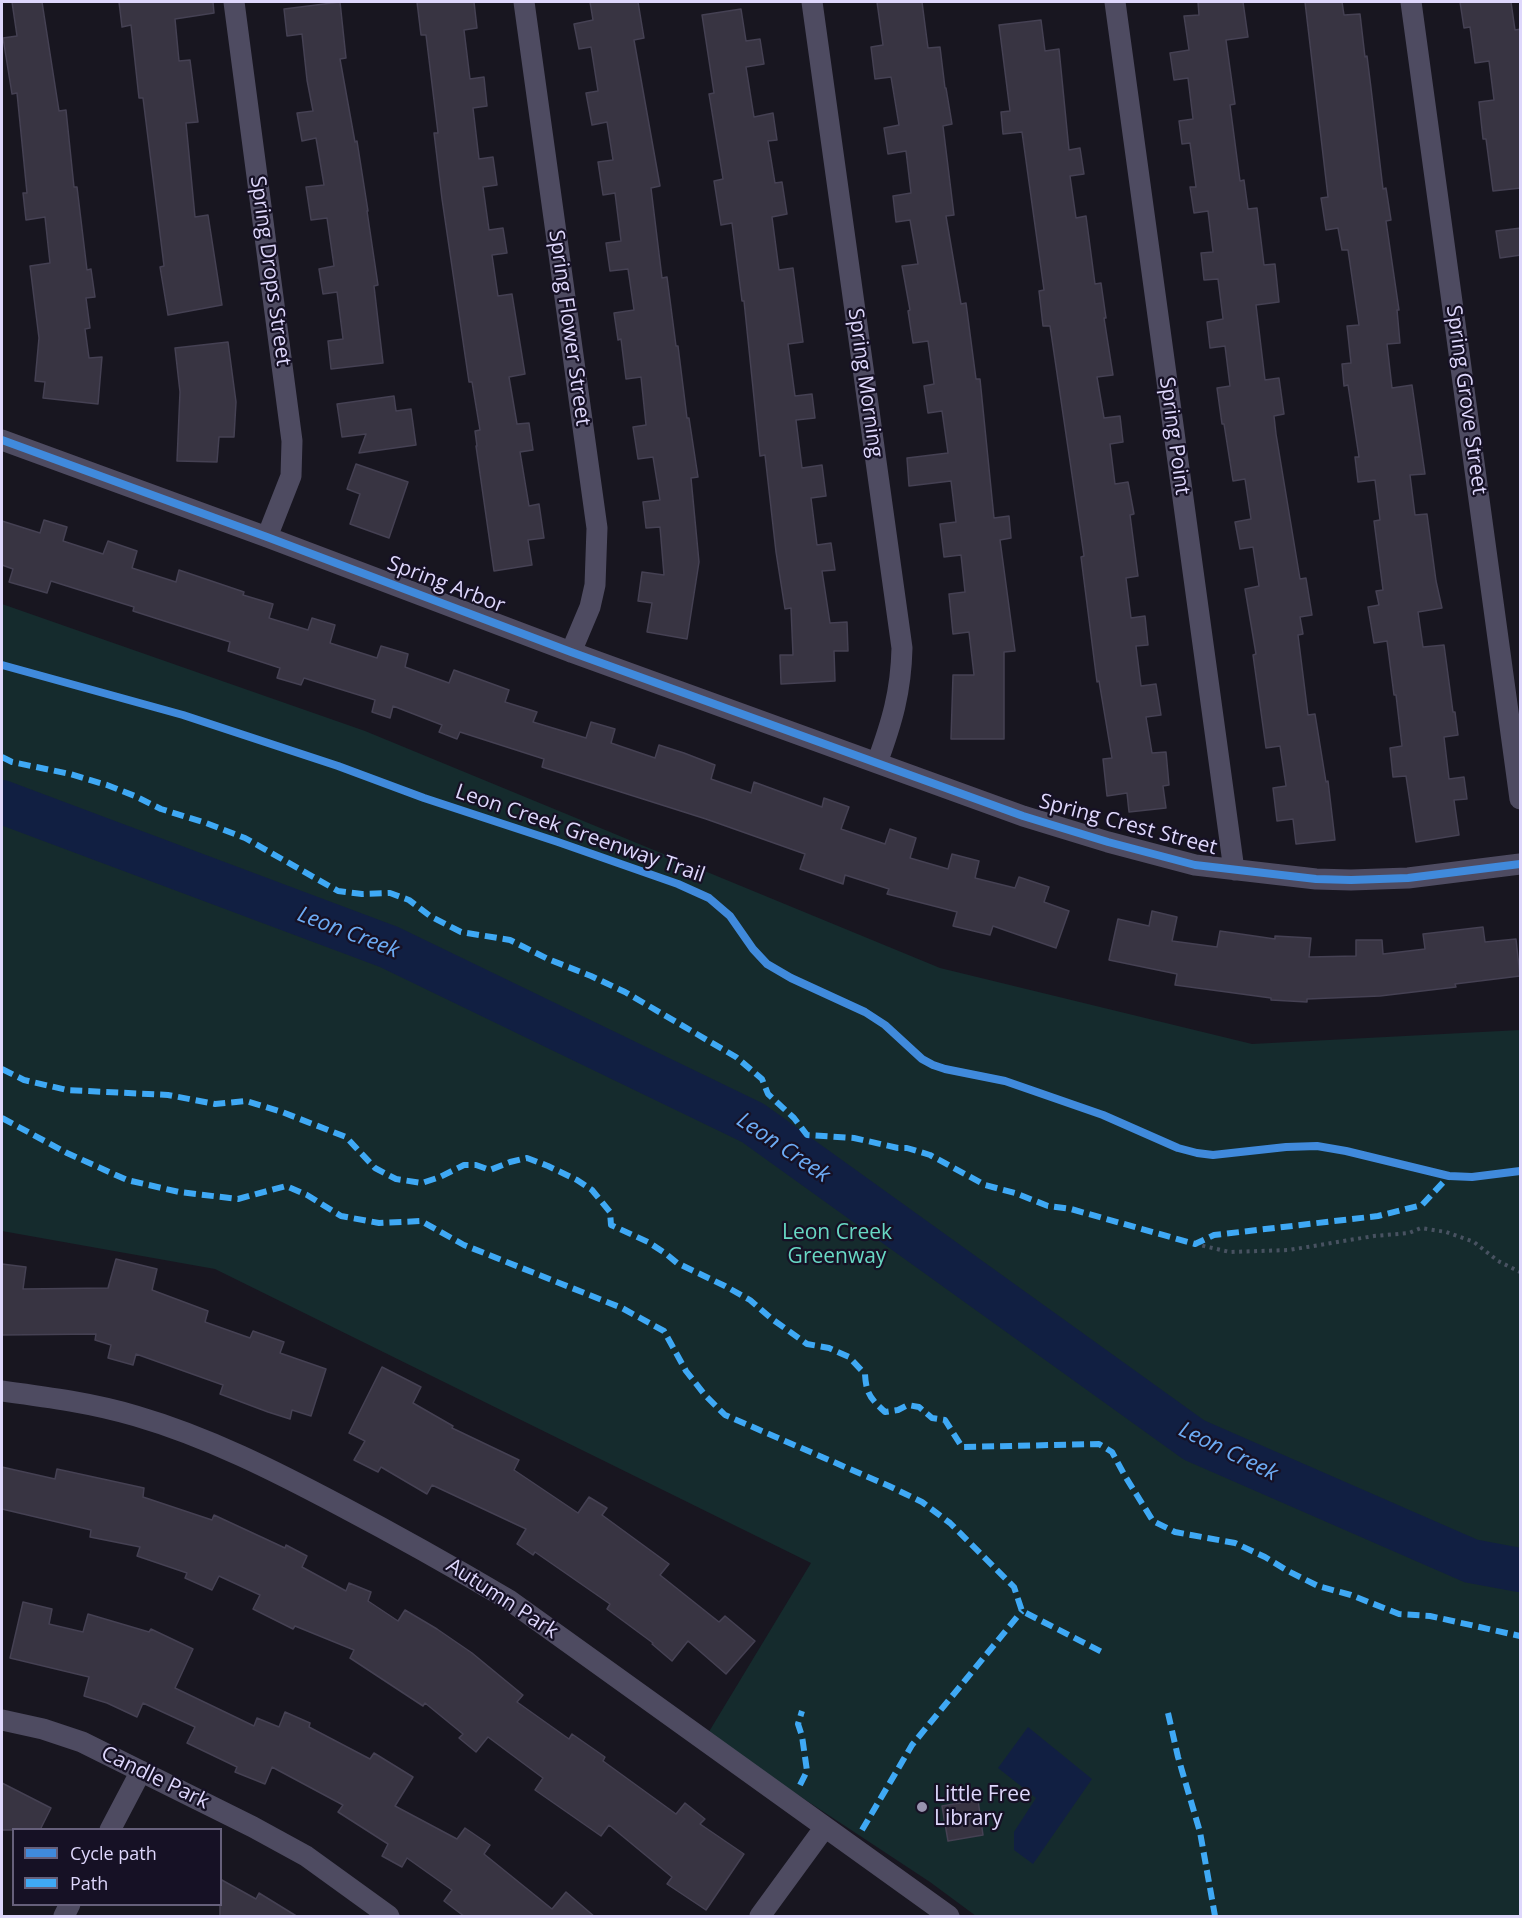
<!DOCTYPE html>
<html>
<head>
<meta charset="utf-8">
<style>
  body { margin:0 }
  #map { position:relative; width:1522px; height:1918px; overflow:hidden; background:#181620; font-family:"Open Sans",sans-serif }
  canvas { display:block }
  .frame { position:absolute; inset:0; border:3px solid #ded7fc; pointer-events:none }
  .legend { position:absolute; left:12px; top:1828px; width:210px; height:78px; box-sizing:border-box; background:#161125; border:2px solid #66607b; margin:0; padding:8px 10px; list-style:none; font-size:18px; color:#ded7fc }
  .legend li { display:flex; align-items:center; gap:12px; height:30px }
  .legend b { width:30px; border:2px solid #66607b }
</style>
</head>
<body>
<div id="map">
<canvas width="1522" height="1918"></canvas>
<div class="frame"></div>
<ul class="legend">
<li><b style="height:8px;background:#408adc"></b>Cycle path</li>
<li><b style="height:8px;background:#3fa9f5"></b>Path</li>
</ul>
</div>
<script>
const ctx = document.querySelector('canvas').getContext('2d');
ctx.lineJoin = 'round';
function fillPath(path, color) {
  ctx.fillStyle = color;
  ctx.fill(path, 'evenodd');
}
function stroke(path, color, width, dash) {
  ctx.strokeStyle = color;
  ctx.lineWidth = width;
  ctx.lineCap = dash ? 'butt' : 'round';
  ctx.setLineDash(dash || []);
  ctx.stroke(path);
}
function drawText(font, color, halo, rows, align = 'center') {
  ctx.font = font + ' "Open Sans",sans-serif';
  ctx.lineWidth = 4.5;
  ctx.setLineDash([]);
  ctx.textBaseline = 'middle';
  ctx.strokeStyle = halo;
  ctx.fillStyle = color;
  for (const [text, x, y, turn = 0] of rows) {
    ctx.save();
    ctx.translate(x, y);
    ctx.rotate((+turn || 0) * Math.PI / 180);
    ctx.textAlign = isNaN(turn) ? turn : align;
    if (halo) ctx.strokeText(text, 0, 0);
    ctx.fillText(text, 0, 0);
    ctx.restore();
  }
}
fillPath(new Path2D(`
  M2 604 365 731 940 968 1252 1044 1520 1030V1916H976L930 1882 707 1735 811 1563 215 1269 2 1231Z`), '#152b2d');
fillPath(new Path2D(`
  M1028 1727 1092 1779 1033 1864 1014 1850V1832L1036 1798 998 1768Z`), '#111f42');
stroke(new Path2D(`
  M2 802 389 947 753 1123 1194 1440 1471 1561 1520 1570`), '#111f42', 44);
const building = new Path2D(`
  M12 2H42L59 111 66 110 74 187H77L87 270 91 269 95 297 86 298 90 328 85 329 89 358 102 357 98 404 43 398 45 382 35 381 39 338 30 266 50 263 45 217 26 220 23 193H27L17 93 12 94 3 38 17 36Z
  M119 2H213L214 13 175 19 179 61 190 60 198 122 186 123 195 217 208 215 222 305 168 315 160 267 164 266 143 98H139L131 25 122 27Z
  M340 2 346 58 340 59 355 142 357 141 368 211H367L378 285 374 286 383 363 331 369 328 341 343 339 337 292 323 294 319 269 334 266 327 218 311 220 306 187 324 185 316 138 302 141 297 113 313 111 307 80 302 34 287 36 284 9Z
  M417 2H474L477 28 464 30 470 79 484 77 487 106 473 108 479 159 493 157 497 185 483 187 489 230 503 228 507 253 492 255 498 296 512 294 525 374 509 377 517 424 529 423 533 450 520 452 529 506 539 504 544 538 528 540 532 565 494 571 476 446H477L475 431 480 430 472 382H469L442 199 434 133H438L426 35H421Z
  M590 2H638L644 38 634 40 660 186 651 188 662 278 667 277 676 346H678L687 418H689L698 477 691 478 699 562 687 639 647 632 652 603 638 601 642 572 664 575 660 527 646 528 643 502 660 500 653 457 638 459 633 427 646 425 641 377 626 379 621 339 618 340 614 313 634 310 628 269 610 271 606 243 621 241 615 193 603 195 598 162 613 160 607 122 592 125 586 93 598 91 591 47 579 49 574 24 593 20Z
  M877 2H922L928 48 940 47 945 88H946L952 124 943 126 954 215 946 216 961 304 966 303 976 379H980L994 518 1009 516 1011 538 1000 540 1015 651 1004 652V739H951L953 675H974L969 632 953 634 949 594 965 592 961 555 944 557 940 524 956 522 951 481 909 486 907 458 948 453 942 411 928 413 924 386 934 384 928 341 913 343 908 311 910 310 902 266 918 264 910 220 896 222 893 196 911 193 906 151 888 154 884 128 899 125 891 77 875 79 871 47 883 45Z
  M1198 2H1243L1248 37 1226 40 1235 104 1230 105 1240 181 1244 180 1248 209 1257 208 1264 265 1275 264 1279 302 1256 305 1265 380 1279 378 1284 414 1274 416 1276 434 1300 579 1306 578 1312 615 1300 617 1303 634 1298 635 1308 715 1315 714 1326 782 1328 781 1335 840 1296 844 1293 819 1277 821 1273 788 1286 786 1280 746 1266 748 1253 655 1256 654 1245 589 1259 586 1253 547 1240 549 1235 522 1251 519 1245 479 1233 481 1224 424H1222L1217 388 1230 386 1225 346 1210 348 1207 322 1223 319 1218 279 1204 280 1201 253 1213 252 1208 211 1194 213 1190 187H1196L1190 143 1182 144 1179 121 1193 119 1188 78 1174 80 1170 53 1189 50 1184 16 1199 15Z
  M1305 2H1342L1344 15 1360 14 1365 57 1367 56 1371 88 1383 189 1386 188 1391 220 1386 221 1399 310H1397L1400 343 1387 344 1392 388 1412 385 1425 474 1410 475 1415 515 1427 514 1436 581 1442 608 1418 612 1423 647 1444 645 1453 712H1455L1458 735 1444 737 1449 779 1464 777 1467 799 1454 800 1459 835 1416 842 1406 776 1393 777 1390 748 1402 746 1396 695H1394L1387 641 1374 643 1368 607 1379 605 1376 591 1383 590 1374 521 1380 520 1375 480 1358 482 1355 457H1359L1348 385 1344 386 1342 364 1351 363 1347 326 1359 325 1348 250H1342L1338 228 1326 230 1321 198 1328 197Z
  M1460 2H1511L1515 30 1521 29V188L1493 191 1486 139H1483L1479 102 1494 100 1489 61 1475 63 1470 27 1464 28Z
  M741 9 746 41 760 39 764 64 746 67 754 117 773 113 777 140 768 141 775 183 782 182 787 214 772 217 779 270 793 268 803 342 788 344 795 396 812 394 815 418 796 420 802 468 822 465 826 496 811 498 817 545 831 543 835 570 822 571 830 623 847 622 848 651H834L835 681 781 684 780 655H793L791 608 785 609 776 552 765 455 760 456 744 301H742L732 223 721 225 714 181 723 179 709 94 714 93 702 15Z
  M1041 20 1045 51 1059 49 1069 150 1080 148 1084 174 1070 176 1076 218 1086 216 1095 284 1101 283 1106 318H1104L1113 375 1097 377 1104 418 1120 416 1123 442 1110 444 1115 484 1128 482 1134 514 1130 515 1138 576 1126 578 1131 618 1145 616 1148 645 1136 646 1141 686 1156 684 1161 715 1146 717 1152 753 1166 752 1169 785 1163 786 1166 808 1129 812 1127 793 1107 796 1103 759 1112 758 1099 681 1097 682 1081 557 1084 556 1050 326H1043L1039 291 1044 290 1022 132 1003 134 1001 112 1010 111 999 25Z
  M1521 228V255L1500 258 1496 231Z
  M228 342 236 402 234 437H219L217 462 177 461 180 392 175 348Z
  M394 396 396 411 411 409 416 445 359 453 366 434 342 437 337 404Z
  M356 464 408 482 389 538 350 524 360 494 347 489Z
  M44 520 67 527 63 541 103 554 108 541 137 551 132 568 176 582 179 570 244 592 243 595 273 604 269 618 308 630 312 618 335 625 330 643 377 658 381 646 408 654 405 667 449 683 454 670 509 690 505 702 537 712 533 722 586 738 591 722 615 729 611 743 655 758 659 745 684 753 715 765 711 779 751 793 754 782 822 807 824 798 849 807 841 829 885 844 890 829 916 838 910 858 948 869 952 854 979 861 975 878 1015 888 1019 877 1049 887 1044 902 1069 911 1056 948 993 926 990 935 953 926 957 912 887 894 889 889 845 875 843 884 800 869 805 854 706 819 542 767 544 759 460 732 457 739 439 732 442 725 393 706 390 718 372 712 375 700 304 678 301 685 277 678 280 668 228 651 230 642 133 611 134 607 51 581 47 593 9 582 13 569 2 565V521L40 533Z
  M1152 911 1177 917 1172 941 1217 947 1220 931 1275 939V936L1311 938 1309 957 1356 956V940H1382L1383 954 1425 949 1423 934 1483 927 1485 942 1516 939 1520 976 1455 984 1456 987 1380 996 1307 999V1002L1271 1000V998L1175 985 1177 974 1109 960 1118 919 1149 926Z
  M116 1259 157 1269 152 1290 208 1311 205 1322 250 1338 253 1331 284 1342 280 1353 326 1369 311 1416 292 1410 290 1419 268 1412 220 1394 223 1385 136 1354 133 1365 108 1358 111 1345 95 1340 96 1334 2 1335V1264L26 1267 23 1289 108 1288Z
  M382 1367 421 1387 413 1403 453 1426 452 1428 519 1460 514 1470 578 1513 589 1497 607 1508 602 1515 669 1564 660 1575 719 1622 725 1616 755 1641 726 1674 688 1641 672 1661 652 1644 653 1643 607 1609 610 1604 535 1552 533 1555 517 1544 526 1529 432 1485 427 1494 381 1467 378 1472 354 1460 365 1441 349 1433Z
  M2 1467 55 1479 57 1469 144 1488 143 1497 212 1520 214 1515 285 1548 286 1545 307 1556 302 1567 346 1591 349 1583 371 1592 368 1601 398 1621 405 1610 437 1629 472 1653 523 1695 517 1702 569 1739 572 1734 605 1757 603 1761 676 1814 685 1803 705 1819 700 1824 744 1854 706 1910 667 1884 672 1877 609 1825 601 1836 535 1790 543 1778 488 1737 476 1752 459 1738 463 1734 425 1703 423 1706 350 1658 354 1650 295 1626 293 1629 253 1609 260 1595 219 1576 212 1590 185 1578 187 1573 137 1556 140 1547 90 1537 91 1530 2 1509Z
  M23 1602 52 1609 49 1624 83 1632 88 1614 149 1632 151 1629 193 1649 175 1688 254 1726 257 1718 279 1727 285 1712 310 1723 309 1727 370 1759 374 1753 413 1777 395 1806 457 1839 465 1828 490 1845 484 1854 552 1909 566 1892 595 1917H465L444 1901 452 1890 407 1858 402 1867 382 1856 388 1844 338 1812 343 1805 272 1767 265 1784 235 1772 237 1767 187 1743 195 1727 143 1703 137 1717 107 1703 84 1696 89 1677 10 1658Z
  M2 1783 51 1808 40 1830H2Z
  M978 1800 983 1835 948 1841 942 1806Z
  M220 1879 256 1899 259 1893 298 1917H220Z`);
fillPath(building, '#383442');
stroke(building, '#454153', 1.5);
stroke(new Path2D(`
  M1195 1244 1230 1252 1289 1250 1374 1236 1409 1233 1421 1228 1446 1232 1474 1242 1498 1261 1520 1272`), '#485261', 4, [3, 4.5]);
stroke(new Path2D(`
  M234 2 292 441 291 476 267 537
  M524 2 597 528 595 585 590 607 571 652
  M812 2 902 648C901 692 892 722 877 763
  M1115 2 1234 870
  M1411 2 1520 799
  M2 440 267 537 571 652 1023 816 1108 842 1195 865 1316 879 1351 880 1408 878 1520 864
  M2 1391C47 1397 93 1403 136 1416 208 1437 275 1471 341 1506 398 1536 453 1567 509 1600L949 1916
  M2 1720 43 1729 82 1742 253 1827 306 1856 389 1916
  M110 1830 141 1771
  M64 1916 70 1904
  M760 1916 825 1827`), '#4e4b61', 21);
stroke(new Path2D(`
  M2 757 12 762 70 774 107 785 135 796 161 809 206 823 245 838 338 891 362 894 390 893 409 900 430 916 461 932 510 940 548 959 591 976 625 992 736 1057 762 1079 768 1094 794 1118 807 1135 854 1138 898 1148H907L930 1155 985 1185 1015 1193 1048 1206 1071 1209 1195 1244 1214 1235 1378 1216 1422 1205 1449 1176
  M2 1069 24 1080 67 1090 168 1095 215 1104 246 1101 282 1112 346 1137 375 1168 396 1179 422 1183 440 1177 464 1165H476L490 1170 510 1162 527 1158 548 1166 577 1180 592 1190 610 1212 611 1225 648 1242 665 1253 677 1263 725 1286 750 1300 772 1319 807 1344 829 1348 849 1357 865 1374C866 1394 871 1399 885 1412L898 1410 908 1405 919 1407 932 1418 945 1420 962 1447 1099 1444 1112 1452 1125 1476 1153 1521 1175 1532 1235 1543 1265 1557 1288 1571 1318 1586 1351 1595 1399 1614 1430 1616 1520 1636
  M2 1118 67 1153 127 1180 179 1192 238 1199 286 1186 307 1195 341 1216 379 1223 421 1221 464 1245 622 1308 664 1331 686 1371 705 1395 725 1415 889 1486 922 1502 950 1523 1014 1587 1022 1611 1104 1653
  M1168 1713 1178 1757 1200 1832 1215 1916
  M800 1785 807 1771 802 1736 798 1724 802 1711
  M862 1830 912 1745 1022 1611`), '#3fa9f5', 6, [12, 6]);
stroke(new Path2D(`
  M2 440 267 537 571 652 1023 816 1108 842 1195 865 1316 879 1351 880 1408 878 1520 864
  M2 665 183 715 338 766 424 798 558 842 678 884 709 898 730 916 753 949 767 964 791 978 865 1012 885 1025 922 1059 933 1065 945 1069 1005 1081 1031 1090 1103 1115 1178 1148 1197 1153 1213 1155 1286 1147 1317 1146 1346 1151 1449 1176 1472 1177 1520 1171`), '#408adc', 8);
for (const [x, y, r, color] of [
  [922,1807,6,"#9993af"]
]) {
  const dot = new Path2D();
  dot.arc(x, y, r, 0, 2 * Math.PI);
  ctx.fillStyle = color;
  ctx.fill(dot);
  stroke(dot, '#161125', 2);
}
drawText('21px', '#ded7fc', '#161125', [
  ["Spring Drops Street",270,271,82],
  ["Spring Flower Street",569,328,82],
  ["Spring Morning",865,383,82],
  ["Spring Grove Street",1466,400,82],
  ["Spring Point",1174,436,82],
  ["Spring Arbor",446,585,21],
  ["Spring Crest Street",1128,825,15],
  ["Leon Creek Greenway Trail",580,834,19],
  ["Autumn Park",502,1599,33],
  ["Candle Park",155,1778,26]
]);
drawText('21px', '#68d8c4', '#161125', [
  ["Leon Creek",837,1233],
  ["Greenway",837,1257]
]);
drawText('21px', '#ded7fc', '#161125', [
  ["Little Free",934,1795],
  ["Library",934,1819]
], 'left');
drawText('italic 22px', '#6dacf5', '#161125', [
  ["Leon Creek",348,933,21],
  ["Leon Creek",783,1148,34],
  ["Leon Creek",1228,1452,26]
]);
</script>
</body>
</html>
